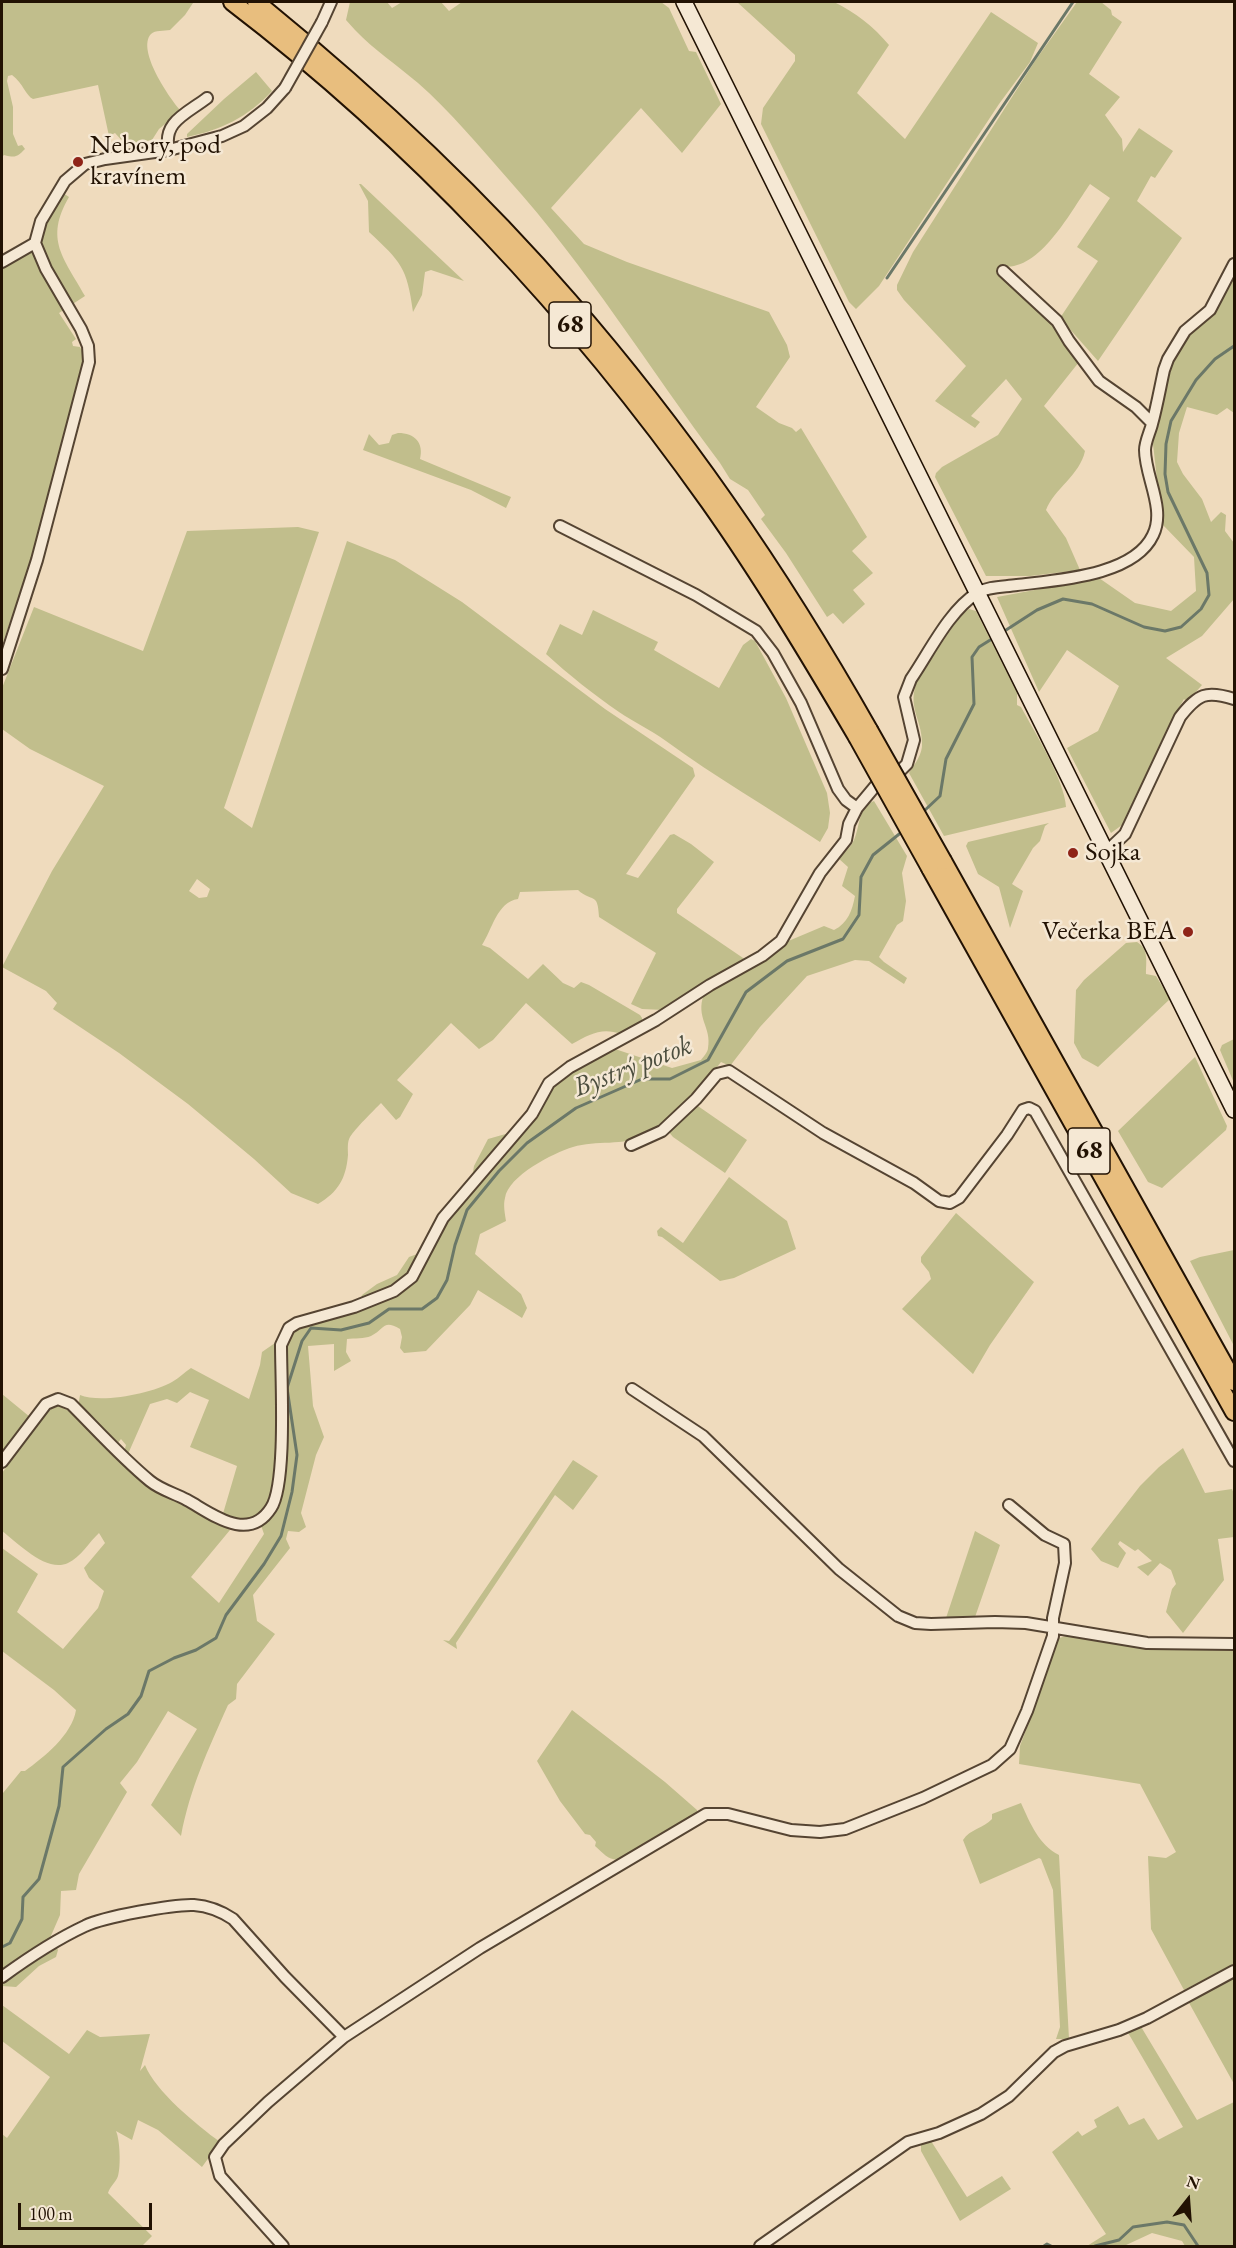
<!DOCTYPE html>
<html>
<head>
<meta charset="utf-8">
<style>
  body { margin:0 }
  #map { position:relative; width:1236px; height:2248px; overflow:hidden; background:#efdbbd; font-family:"EB Garamond",serif }
  canvas { display:block }
  .frame { position:absolute; inset:0; border:3px solid #221203; pointer-events:none }
  .north { position:absolute; left:1158px; top:2170px; width:60px; height:60px; -webkit-text-stroke:4px #f5e8d4; paint-order:stroke; rotate:17deg; font-size:16px; font-weight:700; line-height:24px; text-align:center; color:#221203 }
  .north::after { content:''; display:block; margin:auto; width:21px; height:27px; background:#221203; clip-path:polygon(50% 0,100% 100%,50% 72%,0 100%) }
  .scale { position:absolute; left:18px; top:2203px; width:134px; height:27px; box-sizing:border-box; border:3px solid #221203; border-top:0; padding-left:8px; font-size:18px; line-height:21px; white-space:nowrap; color:#221203; -webkit-text-stroke:4px #f5e8d4; paint-order:stroke }
</style>
</head>
<body>
<div id="map">
<canvas width="1236" height="2248"></canvas>
<div class="frame"></div>
<div class="north">N</div>
<div class="scale">100 m</div>
</div>
<script>
const ctx = document.querySelector('canvas').getContext('2d');
ctx.lineJoin = 'round';
function fillPath(path, color) {
  ctx.fillStyle = color;
  ctx.fill(path, 'evenodd');
}
function stroke(path, color, width, dash) {
  ctx.strokeStyle = color;
  ctx.lineWidth = width;
  ctx.lineCap = dash ? 'butt' : 'round';
  ctx.setLineDash(dash || []);
  ctx.stroke(path);
}
function drawText(font, color, halo, rows, align = 'center') {
  ctx.font = font + ' "EB Garamond",serif';
  ctx.lineWidth = 5;
  ctx.setLineDash([]);
  ctx.textBaseline = 'middle';
  ctx.strokeStyle = halo;
  ctx.fillStyle = color;
  for (const [text, x, y, turn = 0] of rows) {
    ctx.save();
    ctx.translate(x, y);
    ctx.rotate((+turn || 0) * Math.PI / 180);
    ctx.textAlign = isNaN(turn) ? turn : align;
    if (halo) ctx.strokeText(text, 0, 0);
    ctx.fillText(text, 0, 0);
    ctx.restore();
  }
}
fillPath(new Path2D(`
  M2 2 193 3 185 15 170 30C164 31 155 30 151 34 136 50 170 99 181 111L159 129 152 140 126 145 115 133 109 136 98 85 33 99C26 96 23 83 12 75L8 76 7 81 13 107V134L18 146 22 145 25 149C17 157 16 158 4 155L2 157Z
  M350 2H387L392 8 402 2H441L449 11 462 2H661L669 8 689 51 696 52 721 104 682 153 641 108 551 208 584 244 627 262 769 312 787 345 790 357 756 407 779 423 792 428 796 432 801 428 867 537 852 551 873 573 853 590 865 604 843 624 833 613 827 617 786 553 761 519 765 515 748 490 730 479 720 463C649 368 587 267 508 179 479 146 450 111 418 83 397 65 374 50 355 30L346 20Z
  M737 2H834C855 12 874 27 889 45L857 93 905 139 991 12 1038 43 1030 62 999 104 879 286 856 309 849 302 761 124 763 108 795 61V55Z
  M1077 2H1101L1111 10 1112 15 1122 22 1089 74 1120 97 1105 115 1122 139 1123 152 1139 128 1173 151 1155 178 1151 176 1137 201 1182 238 1098 361 1060 318 1098 261 1077 247 1110 198 1090 184C1071 211 1039 273 1002 266L997 271 1057 328 1062 340 1079 362 1044 406 1085 451C1080 475 1054 489 1046 510L1066 538 1080 570 1030 576H986L935 477 936 473 942 467 998 435 1022 399 1006 379 971 416 980 422 975 428 935 401 966 366 904 300 897 290V285L913 252 1035 61Z
  M256 72 272 91C248 117 221 130 187 137V134L224 99Z
  M359 184H361L464 281 431 270 425 272 422 295 413 312C407 267 401 262 369 232L368 201Z
  M63 193 69 197C44 240 64 258 85 296L59 313 76 339 72 342 73 346 80 347 85 356 31 563 2 645V255L41 236 45 220Z
  M1234 277V413L1227 408 1217 415 1187 407 1179 433 1177 462 1183 474 1202 499 1211 522 1221 512 1226 515 1225 531 1234 543V599L1202 636 1166 658 1202 685 1187 702 1184 699 1168 727 1122 825 1111 833 1067 748 1098 731 1119 686 1067 650 1039 692 997 597 1099 578 1135 603 1171 611 1196 591 1194 557 1162 524 1153 444 1159 407 1172 362 1190 334 1219 306Z
  M398 433C415 433 424 443 420 459L511 497 506 508 471 490 363 450 369 434 379 445 389 443 392 435Z
  M298 527 319 532 224 808 252 828 347 541 395 560 462 602 605 709 693 768 695 776 626 874 638 878 670 835 674 834 691 844 714 862 677 909V913L746 960 664 1010 642 1009 631 1004 656 953 599 917C598 891 592 903 578 890L520 892 518 899C497 902 492 930 482 945L490 948 528 979 543 964 563 983 574 988 581 982 589 985 640 1015 642 1018V1025L621 1034C602 1027 590 1034 572 1044L526 1003 493 1040 479 1049 451 1023 397 1080 413 1094 400 1117 396 1120 381 1103C374 1110 355 1129 350 1137 347 1142 348 1150 348 1155 346 1179 338 1192 318 1204L291 1193 254 1159 188 1104 119 1053 53 1009 57 1003 46 991 2 967 52 871 104 786 30 749 2 729V688L34 607 143 651 187 531ZM197 879 210 889 207 897 199 898 189 891Z
  M969 609 976 611 1017 693V705L1021 707C1034 731 1065 781 1066 807L944 836 909 773C914 765 923 754 922 743 922 718 906 707 918 679L961 614Z
  M593 610 658 642 654 650 719 688 743 645 751 639 755 641 786 698 827 793 830 813 828 828 820 842C769 808 715 777 666 741 651 730 634 722 619 712 593 694 569 675 546 654L560 624 582 635Z
  M874 801 907 856 902 873 906 901 903 921 897 925 879 957 884 962 907 978 904 984 869 961 855 960 807 976 760 1027 730 1066 721 1062C703 1085 673 1124 646 1136 623 1146 596 1140 573 1147 553 1153 508 1176 505 1198 503 1205 505 1214 506 1221L480 1234 475 1254 521 1294 527 1308 522 1318 478 1290 470 1305 426 1351 404 1353 400 1348 402 1337 400 1329C383 1319 385 1329 371 1336 364 1339 355 1338 347 1339L346 1352 351 1361 334 1371V1344L308 1346 313 1406 324 1437 316 1455 301 1513 306 1527 299 1532 288 1531 286 1539 290 1548 253 1595 257 1621 275 1634 237 1684 236 1699 228 1705C208 1750 190 1788 181 1836L151 1805 197 1729 168 1711 137 1762 120 1783 127 1792 79 1874 76 1890 61 1891 60 1915 50 1938 58 1950 56 1957 39 1966 16 1987 2 1986V1792L3 1793 21 1771H25C44 1757 72 1735 76 1710L54 1690 2 1651V1548L38 1574 17 1612 63 1649 98 1608 104 1591 89 1578 84 1568 105 1543 99 1533C90 1541 80 1558 68 1563 46 1573 18 1543 2 1531V1473L44 1416 51 1409 59 1406 69 1411 187 1504 230 1530 191 1577 219 1603 264 1534 257 1514 248 1521 222 1517 237 1466 190 1447 209 1400 190 1392 177 1403 167 1399 150 1404 128 1454 124 1452 126 1445 121 1439 117 1444 78 1407 80 1395C101 1404 153 1393 172 1382 179 1378 185 1372 191 1368L249 1399 260 1365 262 1352 301 1325 357 1310 362 1295 377 1284 397 1275 409 1257 431 1249 446 1220 470 1191 474 1166 488 1139 530 1127 555 1084 612 1048 672 1068 701 1060C703 1057 708 1052 708 1048 712 1027 695 1018 704 994L786 942 824 926 834 930C848 923 852 911 855 896L842 886 848 867 838 858C844 853 851 847 854 840 860 827 858 807 874 801Z
  M1049 823 1045 826 1040 841 1033 848 1012 884 1023 891 1010 928 999 887 978 874 966 846 968 842Z
  M1137 942C1149 949 1146 962 1146 974L1156 976 1170 999 1098 1067 1082 1058 1074 1043 1076 990 1084 980 1126 943Z
  M1234 1039V1083L1220 1050 1222 1045Z
  M1195 1057 1227 1126 1226 1130 1162 1188 1148 1182 1118 1131Z
  M695 1104 747 1140 725 1173 673 1137 668 1131Z
  M729 1177 787 1221 796 1249 734 1278 720 1281 662 1237 658 1236 657 1231 661 1227 683 1243Z
  M956 1213 1034 1282 990 1345 973 1374 902 1309 931 1279 929 1272 921 1262V1257Z
  M1234 1250V1346L1190 1261 1200 1257Z
  M2 1394 30 1417 2 1456Z
  M1183 1448 1205 1493 1232 1489 1234 1494V1537L1218 1539 1224 1580 1183 1633 1166 1612 1172 1589 1176 1584 1171 1570 1160 1563 1148 1576 1137 1567 1152 1561 1138 1549 1135 1551 1120 1541 1118 1544 1126 1553 1118 1568 1101 1561 1091 1549 1140 1486 1159 1467Z
  M573 1460 598 1476 573 1510 555 1495 456 1643 457 1649 443 1640 449 1641 453 1636Z
  M975 1531 1000 1545 974 1620 945 1621Z
  M1066 1636 1147 1648 1234 1650V1964L1184 1990 1151 1929 1148 1856 1166 1858 1176 1852 1140 1784 1019 1764 1020 1746 1033 1711 1055 1644 1059 1638Z
  M572 1710 665 1782 697 1810V1815L622 1859C610 1862 604 1854 595 1846L596 1842 590 1835 585 1834 560 1801 537 1761Z
  M1021 1803C1030 1823 1039 1845 1059 1855L1069 2039H1056L1060 2027 1053 1890 1041 1859 1039 1858 980 1884 963 1840C970 1829 984 1828 992 1819V1814Z
  M1234 1976V2084L1188 2001Z
  M2 2005 69 2054 87 2030 100 2037 150 2034 140 2071 145 2065C155 2091 197 2125 220 2142L202 2167 158 2130 138 2120 132 2140 116 2131C120 2140 121 2166 118 2176 116 2182 110 2186 108 2193L152 2236 142 2246H2V2134L7 2138 50 2077 2 2041Z
  M1140 2025 1197 2120 1234 2102V2246H1185L1182 2241 1152 2233 1124 2246H1087L1106 2234 1052 2152 1078 2131 1082 2136 1097 2127 1094 2120 1118 2106 1129 2125 1144 2118 1158 2140 1183 2127 1127 2031Z
  M931 2141 967 2197 1002 2176 1011 2189 960 2221 921 2151V2143Z`), '#c1be8c');
stroke(new Path2D(`
  M887 278 1073 2
  M1003 632 1037 610 1063 599 1092 604 1144 627 1165 631 1181 627 1201 609 1209 595 1207 573 1168 492 1165 474 1166 444 1171 421 1196 380 1215 359 1234 346
  M923 812 940 796 946 759 974 704 972 657 979 647 995 637
  M2 1947 10 1943 22 1919 23 1897 39 1879 59 1806 63 1767 106 1729 128 1714 141 1696 149 1671 174 1658 196 1650 216 1638 226 1615 264 1564 281 1536 292 1492 297 1455 287 1388 302 1341 311 1328 341 1330 369 1323 389 1309H422L437 1298 447 1280 455 1245 467 1210 499 1171 527 1143 576 1108 642 1079H670L708 1060 746 992 787 961 843 939 859 915 861 877 873 855 903 831
  M1044 2246 1047 2244 1051 2246
  M1095 2246 1119 2240 1133 2227 1167 2222 1184 2225 1198 2246`), '#6b7868', 3);
const minor = new Path2D(`
  M322 22 331 2
  M169 150C162 122 186 114 207 98
  M2 262 35 243
  M1003 271 1057 321 1069 341 1099 381 1136 407 1152 423
  M560 526 696 595 756 631 773 653 801 703 838 789 846 800 857 808
  M2 669 37 560 89 362 88 346 81 329 46 269 35 243 41 221 65 181 85 164 105 159 169 150 222 136 244 126 267 108 285 88
  M1107 851 1125 834 1180 717C1198 694 1206 690 1234 699
  M631 1145 662 1131 696 1099 717 1074 729 1071 823 1133 914 1183 939 1201 950 1203 959 1198 1007 1135 1023 1110 1029 1108 1035 1111 1234 1461
  M632 1389 703 1436 839 1569 898 1616 915 1623 931 1624 995 1622 1026 1623 1147 1643 1234 1644
  M2 1462 46 1404 58 1399 71 1404C97 1430 122 1458 150 1481 161 1490 174 1493 187 1500 211 1513 248 1544 271 1508 287 1484 281 1379 281 1345L289 1328 297 1323 354 1307 394 1291 412 1277 443 1218 532 1114 549 1083 570 1067 656 1020 710 985 762 956 781 941 820 873 846 840 849 824 857 808 877 784 900 771 907 764 914 740 904 697 911 679C930 651 949 611 977 593 989 586 1004 587 1017 585 1057 580 1134 576 1153 535 1166 509 1145 477 1145 450 1145 442 1150 432 1152 424 1157 406 1160 388 1164 370L1168 359 1185 331 1210 310 1234 264
  M2 1977C28 1958 55 1940 85 1926 103 1917 174 1904 194 1905 208 1906 221 1911 233 1919L285 1977 344 2037
  M283 2246 220 2176 215 2157 224 2144 268 2102 344 2037 480 1948 706 1814H728L791 1830 820 1832 845 1829 923 1798 992 1765 1010 1749 1027 1711 1053 1636V1618L1065 1563 1064 1544 1045 1535 1009 1505
  M760 2246 908 2142 939 2133 981 2114 1009 2096 1054 2052 1065 2046 1119 2030 1147 2018 1234 1971`);
const secondary = new Path2D(`
  M684 2C865 372 1051 740 1234 1110`);
const trunk = new Path2D(`
  M232 2C414 141 576 314 709 502 762 577 810 657 857 737
  M256 2C368 93 474 191 569 301 684 433 783 578 869 730
  M943 861 1234 1382
  M930 868 1234 1412`);
stroke(minor, '#554432', 14);
stroke(secondary, '#221203', 18);
stroke(trunk, '#221203', 20);
stroke(minor, '#f5e8d4', 10);
stroke(secondary, '#f5e8d4', 15);
stroke(trunk, '#e8be7e', 16);
const minorBridge = new Path2D(`
  M285 88 322 22`);
const trunkBridge = new Path2D(`
  M869 730 943 861
  M857 737 930 868`);
stroke(minorBridge, '#554432', 14, []);
stroke(trunkBridge, '#221203', 20, []);
stroke(minorBridge, '#f5e8d4', 10);
stroke(trunkBridge, '#e8be7e', 16);
for (const [x, y, r, color] of [
  [78,162,6,"#8f2418"],
  [1073,853,6,"#8f2418"],
  [1188,932,6,"#8f2418"]
]) {
  const dot = new Path2D();
  dot.arc(x, y, r, 0, 2 * Math.PI);
  ctx.fillStyle = color;
  ctx.fill(dot);
  stroke(dot, '#f5e8d4', 2);
}
for (const [x, y, w] of [
  [570,325,42],
  [1089,1151,42]
]) {
  const box = new Path2D();
  box.roundRect(x - w / 2, y - 23, w, 46, 4.5);
  ctx.fillStyle = '#f5e8d4';
  ctx.fill(box);
  stroke(box, '#221203', 1.5);
}
drawText('bold 26px', '#221203', null, [
  ["68",570,325],
  ["68",1089,1151]
]);
drawText('27px', '#221203', '#f5e8d4', [
  ["Nebory, pod",90,146],
  ["kravínem",90,177],
  ["Sojka",1085,853],
  ["Večerka BEA",1176,932,"right"]
], 'left');
drawText('italic 28px', '#4c4e3e', '#f5e8d4', [
  ["Bystrý potok",633,1067,-21]
]);
</script>
</body>
</html>
